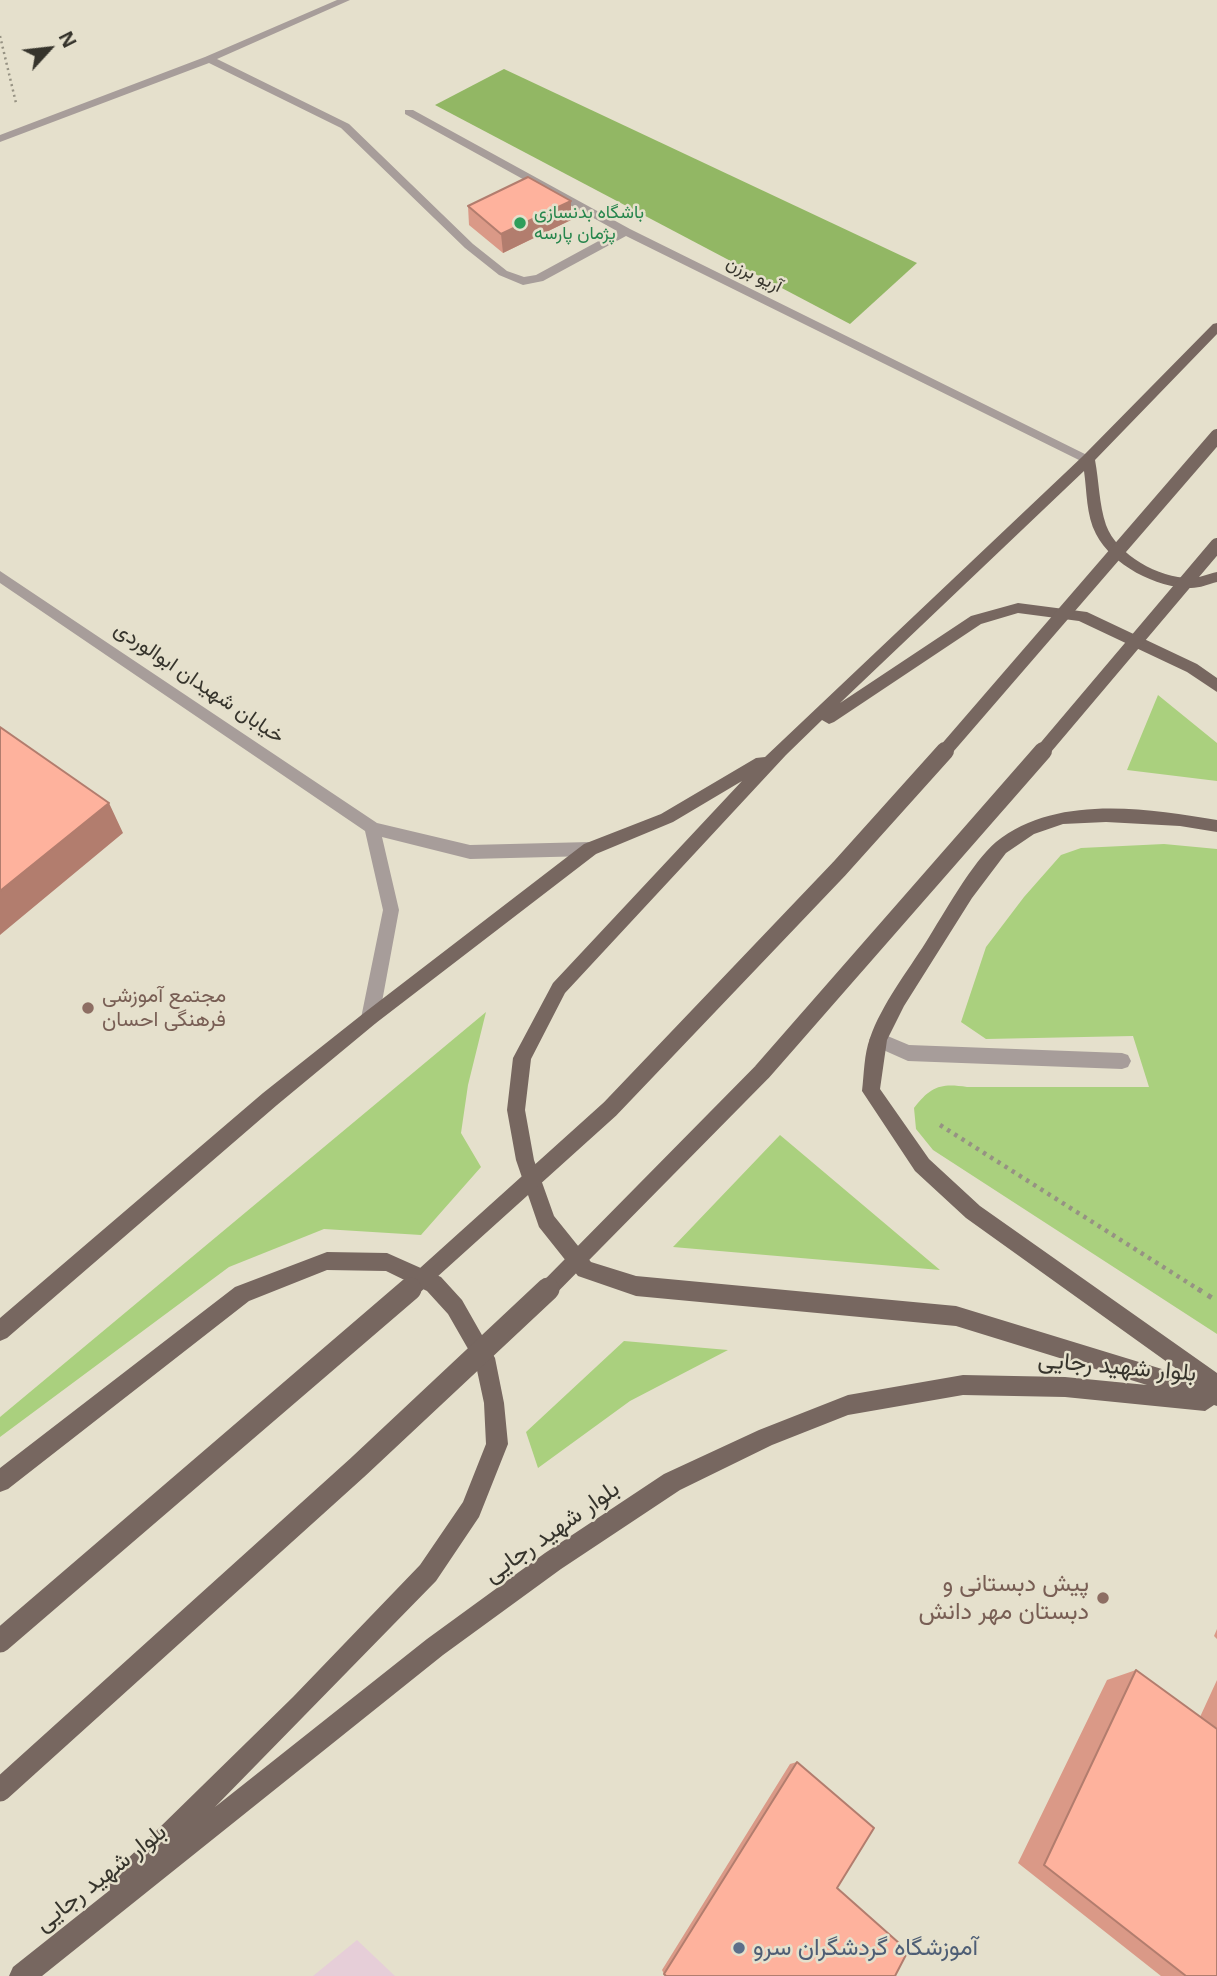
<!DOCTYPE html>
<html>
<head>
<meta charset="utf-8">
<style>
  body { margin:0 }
  #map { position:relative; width:1217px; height:1976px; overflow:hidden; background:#e5e0cc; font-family:"Noto Sans",sans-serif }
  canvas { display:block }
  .north { position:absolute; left:14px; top:14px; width:70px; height:70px; -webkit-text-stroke:5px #e5e0cc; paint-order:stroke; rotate:63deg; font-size:19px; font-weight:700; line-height:28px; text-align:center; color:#36342c }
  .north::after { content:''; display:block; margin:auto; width:24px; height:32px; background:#36342c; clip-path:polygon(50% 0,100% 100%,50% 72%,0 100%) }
</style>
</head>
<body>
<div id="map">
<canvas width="1217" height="1976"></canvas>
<div class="north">N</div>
</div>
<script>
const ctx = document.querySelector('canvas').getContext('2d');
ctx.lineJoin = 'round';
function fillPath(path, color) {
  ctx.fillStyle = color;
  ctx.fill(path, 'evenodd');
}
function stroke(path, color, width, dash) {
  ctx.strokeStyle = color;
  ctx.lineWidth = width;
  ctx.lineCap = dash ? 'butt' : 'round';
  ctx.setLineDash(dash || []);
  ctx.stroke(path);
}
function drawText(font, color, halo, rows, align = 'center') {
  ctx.font = font + ' "Noto Sans",Vazirmatn,sans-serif';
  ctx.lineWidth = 5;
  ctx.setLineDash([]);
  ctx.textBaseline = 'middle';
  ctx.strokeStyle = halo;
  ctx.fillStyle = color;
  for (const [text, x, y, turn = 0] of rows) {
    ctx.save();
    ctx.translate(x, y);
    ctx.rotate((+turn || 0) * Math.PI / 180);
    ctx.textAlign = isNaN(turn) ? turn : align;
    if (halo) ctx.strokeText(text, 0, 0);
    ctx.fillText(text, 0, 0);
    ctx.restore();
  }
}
fillPath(new Path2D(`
  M357 1940 395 1976H313Z`), '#e6ced8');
fillPath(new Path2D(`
  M1158 695 1217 743V781L1127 770Z
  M1164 844 1217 849V1334L933 1150 916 1129 914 1108C931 1086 941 1083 967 1087H1149L1133 1036 986 1039 961 1022 986 947 1024 897 1061 855 1081 848Z
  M486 1012 468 1085 461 1133 481 1167 421 1235 324 1229 229 1267 0 1437V1417Z
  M780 1135 940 1270 673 1247Z
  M624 1341 728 1350 630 1401 538 1468 526 1432Z`), '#aad07e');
fillPath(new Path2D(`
  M504 69 917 263 850 324 435 105Z`), '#92b764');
stroke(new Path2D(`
  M0 36 16 103`), '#969283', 2.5, [2, 3.5]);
stroke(new Path2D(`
  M940 1125 1201 1291`), '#969283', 4.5, [3.5, 5]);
stroke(new Path2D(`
  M1198 1289 1217 1301`), '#969283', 5, [4.5, 7]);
fillPath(new Path2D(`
  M878 1032 909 1045 1122 1053 1128 1055 1131 1061 1128 1067 1122 1069 908 1061 872 1045 869 1040 872 1035Z`), '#a79d9a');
fillPath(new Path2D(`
  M337 0H350L217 59 349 124 473 244 507 271 524 277 536 275 617 231 405 114V110H413L630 229 1095 459 1093 462H1083L626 236 543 281 523 285 499 275 465 248 341 128 209 63 0 142V135L205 57Z
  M0 571 377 823 470 845 590 842 596 844 598 849 596 854 590 856 470 859 382 837 399 910 379 1018 376 1023 370 1026 364 1023 361 1018 383 910 365 831 0 583Z`), '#a79d9a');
fillPath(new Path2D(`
  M1217 323V334L1095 460C1099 481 1099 504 1106 525 1117 555 1159 578 1190 578 1199 578 1208 574 1217 572V582C1209 584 1200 588 1191 588 1156 588 1112 565 1096 534 1086 515 1087 491 1084 471L840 703 971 616 1018 603 1087 612 1197 664 1217 678V692L1187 672 1079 621 1018 613 981 624 834 722 829 724 822 720 786 755 565 993 531 1059 525 1110 534 1160 554 1216 591 1262 636 1276 956 1306 1188 1377 966 1218 915 1171 862 1091C864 1074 864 1054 870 1038 882 1004 907 972 926 942 943 915 973 861 996 842 1055 794 1147 808 1217 820V832L1180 826 1106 822 1063 824 1034 834 1006 853 972 898 904 1006 887 1040 880 1089 929 1159 980 1206 1217 1373V1406L1214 1405 1205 1411 1065 1397 963 1395 848 1415 772 1445 680 1490 561 1569 443 1655 42 1976H9L13 1967 110 1890 108 1884 111 1875 293 1697 420 1565 463 1502 486 1444 484 1403 475 1361 448 1314 427 1291 386 1271 327 1270 249 1301 8 1489 0 1492V1468L235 1287 327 1252 387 1253 441 1277 462 1300 495 1358 504 1403 508 1444 479 1517 436 1581 215 1807 427 1639 545 1553 664 1474 759 1430 848 1395 963 1375 1065 1377 1147 1385 956 1326 636 1296 578 1276 539 1227 516 1160 507 1110 513 1058 553 983 742 781 673 822 596 854 376 1023 277 1105 7 1338 0 1341V1318L263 1093 364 1013 584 844 661 814 756 758 765 757 1083 456 1213 324Z`), '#776760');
stroke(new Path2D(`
  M943 753 1217 436
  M1041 753 1217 545`), '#776760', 14);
stroke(new Path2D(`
  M408 1291 610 1109 839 869 945 751
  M546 1291 762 1072 1043 751`), '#776760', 18);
stroke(new Path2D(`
  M0 1641 410 1289
  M0 1790 358 1467 548 1289`), '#776760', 23);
fillPath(new Path2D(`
  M571 201V220L503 253 469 225 468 206Z
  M1217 1629V1639L1214 1636Z
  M1136 1670 1200 1717 1217 1680V1976H1161L1018 1863 1107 1680Z
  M797 1762 664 1974 662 1970 790 1764Z`), '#da9987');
fillPath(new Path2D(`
  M571 201V220L503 253 501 234Z
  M109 803 123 833 0 935V891Z`), '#b27d6e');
const building = new Path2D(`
  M528 177 571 201 501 234 468 206Z
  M0 727 109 803 0 891Z
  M1136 1670 1217 1729V1976H1186L1044 1865Z
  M797 1762 874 1828 837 1888 908 1951 895 1976H666L664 1974Z`);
fillPath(building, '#feb29d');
stroke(building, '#b27d6e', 2);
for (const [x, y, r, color] of [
  [520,223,7,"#2e9e5b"],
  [88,1008,7,"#8d6e63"],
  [1103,1598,7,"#8d6e63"],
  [739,1948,7,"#5c6f8a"]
]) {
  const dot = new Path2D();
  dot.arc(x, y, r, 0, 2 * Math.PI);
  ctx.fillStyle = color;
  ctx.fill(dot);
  stroke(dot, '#e5e0cc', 2.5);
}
drawText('18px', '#27864d', '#e5e0cc', [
  ["باشگاه بدنسازی",534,213],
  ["پژمان پارسه",534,234]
], 'left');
drawText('18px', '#36342c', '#e5e0cc', [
  ["آریو برزن",754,275,26]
]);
drawText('21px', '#36342c', '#e5e0cc', [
  ["خیابان شهیدان ابوالوردی",199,683,34]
]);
drawText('21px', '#785e54', '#e5e0cc', [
  ["مجتمع آموزشی",102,996],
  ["فرهنگی احسان",102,1020]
], 'left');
drawText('24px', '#36342c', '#e5e0cc', [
  ["بلوار شهید رجایی",1117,1367,5],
  ["بلوار شهید رجایی",552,1532,-35],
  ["بلوار شهید رجایی",101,1878,-38]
]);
drawText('24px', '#785e54', '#e5e0cc', [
  ["پیش دبستانی و",1089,1584],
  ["دبستان مهر دانش",1089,1612]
], 'right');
drawText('24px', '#4e5e75', '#e5e0cc', [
  ["آموزشگاه گردشگران سرو",753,1948]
], 'left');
</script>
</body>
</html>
